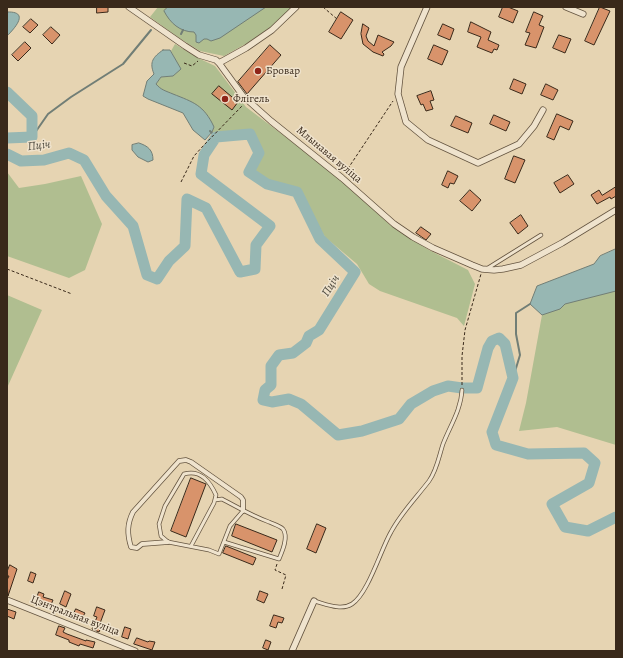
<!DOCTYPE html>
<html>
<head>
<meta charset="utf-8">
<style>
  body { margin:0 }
  #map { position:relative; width:623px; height:658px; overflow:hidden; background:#e6d4b2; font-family:Alegreya,serif }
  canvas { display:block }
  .frame { position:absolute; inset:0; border:8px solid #39291a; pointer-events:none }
</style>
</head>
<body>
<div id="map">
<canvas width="623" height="658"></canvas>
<div class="frame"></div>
</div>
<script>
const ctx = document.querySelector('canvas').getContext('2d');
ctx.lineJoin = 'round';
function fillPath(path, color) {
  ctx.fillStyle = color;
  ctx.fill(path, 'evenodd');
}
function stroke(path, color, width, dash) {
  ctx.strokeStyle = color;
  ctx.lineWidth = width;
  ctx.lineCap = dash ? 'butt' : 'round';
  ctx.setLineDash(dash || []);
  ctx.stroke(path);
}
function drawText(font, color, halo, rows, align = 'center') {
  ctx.font = font + ' Alegreya,serif';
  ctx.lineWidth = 3;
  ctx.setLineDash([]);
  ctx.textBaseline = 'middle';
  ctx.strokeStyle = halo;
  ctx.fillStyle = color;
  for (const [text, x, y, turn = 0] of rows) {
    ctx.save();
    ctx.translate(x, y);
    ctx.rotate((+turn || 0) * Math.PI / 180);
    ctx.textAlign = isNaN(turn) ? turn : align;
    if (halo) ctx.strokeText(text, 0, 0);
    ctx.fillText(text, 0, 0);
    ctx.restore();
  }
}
fillPath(new Path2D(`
  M158 7H292L271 27 249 42 224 56 200 51 179 38 150 17Z
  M175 44 198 58 215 66 246 107 340 178 390 225 429 250 468 270 475 284 464 326 457 318 380 291 369 284 357 264 325 237 298 191 268 183 252 171 261 155 251 133 219 136 217 134 212 132 214 127 160 89 156 84 161 77 173 76 180 69 171 51Z
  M7 172 19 188 45 184 81 176 102 224 85 270 69 278 7 256Z
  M616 286V445L557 427 519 431 526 403 542 315 565 304Z
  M7 295 42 310 7 388Z`), '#b0be90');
const water = new Path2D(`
  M168 7H266L220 38 211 41 207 39H204L199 43 196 42V35L194 32C180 32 170 23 164 11Z
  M7 12C31 11 14 29 7 36Z
  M163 50H170L181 69 173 76 161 77 156 84C161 90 166 91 173 94 193 102 204 105 214 127L212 132 205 140 193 130 183 113 148 99 143 96 147 81 154 74C149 62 153 57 163 50Z
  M139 143C148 146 153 150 153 160L148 162 138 157 132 150V145Z
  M616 249V291L565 304 560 309 542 315 530 304 537 286 594 264 600 256Z`);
fillPath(water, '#97b7b3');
stroke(water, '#717e76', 1);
stroke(new Path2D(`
  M181 34 183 30
  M210 131 216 137
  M32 137 48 114 71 97 123 64 151 30
  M513 378 520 355 516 334V313L530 304`), '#717e76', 2);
stroke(new Path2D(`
  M7 92 32 116V137L7 138
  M7 154 21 161 44 160 69 153 84 160 106 196 133 226 147 275 157 279 169 261 185 246 187 199 206 208 240 272 255 269 256 245 270 226 201 174 204 155 216 137 250 134 259 153 249 172 267 184 297 192 320 239 355 272 319 330 309 336 306 343 293 353 279 355 271 366V385L265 390 263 400 272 402 289 399 301 404 338 435 362 431 399 419 411 404 433 391 448 386 462 388H477L488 348 492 341 499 338 505 344 513 378 492 432 496 445 528 454 584 453 595 463 589 483 552 504 565 527 588 531 616 517`), '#97b7b3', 11);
const building = new Path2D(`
  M97 7H108V12L97 13Z
  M503 7H508L518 11 513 23 499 17Z
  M600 7 610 11 594 45 585 41Z
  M341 12 353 20 341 39 329 32Z
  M534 12 543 16 539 25 544 27 536 48 525 45 530 33 526 32Z
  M31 19 38 25 30 33 23 27Z
  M471 22 491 32 488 40 499 45 497 50 494 49 492 53 477 47 481 37 468 32Z
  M363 24 369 28 366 36 368 41 374 46 378 35 394 42 391 46 382 52 384 54 383 56 373 52 363 44 361 34Z
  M443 24 454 29 450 40 438 35Z
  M51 27 60 35 52 44 43 35Z
  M559 35 571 39 565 53 553 48Z
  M25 42 31 48 18 61 12 55Z
  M270 45 281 55 247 94 238 82Z
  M434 45 448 51 442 65 428 59Z
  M514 79 526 84 522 94 510 89Z
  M546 84 558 90 553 100 541 95Z
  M219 86 238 102 232 110 212 94Z
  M431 91 434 100 430 101 433 109 426 111 423 104 421 105 417 96Z
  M557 114 573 121 569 130 560 126 554 140 547 137Z
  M494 115 510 122 506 131 490 124Z
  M456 116 472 123 468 133 451 126Z
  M514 156 525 160 515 183 505 179Z
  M448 171 458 176 454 184 450 183 448 188 442 185Z
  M568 175 574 184 560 193 554 183Z
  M616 187V196L611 199 610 197 597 204 591 195 599 190 602 195Z
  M470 190 481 200 472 211 460 201Z
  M521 215 528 226 518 234 510 223Z
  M421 227 431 234 426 240 416 233Z
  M191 478 206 484 186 537 171 531Z
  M236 524 277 540 272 552 232 536Z
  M317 524 326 528 316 553 307 549Z
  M226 546 256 558 253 565 223 553Z
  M10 565 17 569 8 596 7 580 9 576H7V572Z
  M31 572 36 574 33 583 28 581Z
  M65 591 71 594 66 607 60 604Z
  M260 591 268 594 264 603 257 600Z
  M39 592 44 594 43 597 53 600 50 607 36 601Z
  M97 607 105 610 99 626 101 627 99 632 92 629 97 617 94 616Z
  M7 609 16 612 14 619 7 616Z
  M76 609 85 613 81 620 73 616Z
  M274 615 284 618 282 623 278 622 276 628 270 626Z
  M59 626 65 628 63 632 67 634 86 641V640L95 642 93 648 80 644 79 646 69 642V640L56 635Z
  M125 627 131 629 128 639 122 637Z
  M137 638 148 642 149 641 155 642 152 650 134 644Z
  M266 640 271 642 268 650 263 648Z`);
fillPath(building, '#d8936b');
stroke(building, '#39291a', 1);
const service = new Path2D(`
  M488 268 541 235
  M215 500 222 499C237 507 252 516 269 522 273 524 280 526 283 529 289 537 282 552 279 559L224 542
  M191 546 214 503 216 495C210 482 201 469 184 474L165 506 159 524 161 536 168 542 209 550 219 554 230 526 243 511
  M314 601C326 604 341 611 352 604 368 594 381 549 391 532 401 513 416 498 429 481 437 470 439 456 443 444 450 426 461 410 462 390`);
const pedestrian = new Path2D(`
  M168 542 142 544 137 548 131 547C127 534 127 524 133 512L179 461 186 460 191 462 241 497 243 500V511`);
const minor = new Path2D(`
  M129 7 185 46 199 55 216 60 219 63 243 96 271 121 342 178 394 224 413 237 433 248 472 265 482 269 494 270 503 269 521 265 562 243 616 210
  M427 7 401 67 398 94 406 122 428 140 478 163 519 144 534 126 543 110
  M566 7 583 14
  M219 63 246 48 272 30 296 7
  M7 600 135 651
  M292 651 314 601`);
stroke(service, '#645440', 4.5);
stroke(pedestrian, '#645440', 5.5);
stroke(minor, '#645440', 7);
stroke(new Path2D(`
  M323 7 337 19
  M184 63 192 66 198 61
  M345 173 393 101
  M181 182 194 156 204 145 243 105
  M7 269 72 294
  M462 385V356L465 330 481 274
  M277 564 275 570 286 575 282 589`), '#39291a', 1, [3, 2]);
stroke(service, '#efe3cd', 3);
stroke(pedestrian, '#efe3cd', 4);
stroke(minor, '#efe3cd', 5.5);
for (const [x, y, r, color] of [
  [258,71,4,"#8f2418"],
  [225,99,4,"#8f2418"]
]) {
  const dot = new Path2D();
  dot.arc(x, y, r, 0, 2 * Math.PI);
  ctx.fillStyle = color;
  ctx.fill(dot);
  stroke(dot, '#efe3cd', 1.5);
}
drawText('11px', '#39291a', '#efe3cd', [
  ["Бровар",266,71],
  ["Флігель",233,99]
], 'left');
drawText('11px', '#39291a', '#efe3cd', [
  ["Млынавая вуліца",329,155,40],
  ["Цэнтральная вуліца",75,616,21]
]);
drawText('italic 12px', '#504c40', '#efe3cd', [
  ["Пціч",39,146,-7],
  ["Пціч",331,286,-58]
]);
</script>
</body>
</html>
